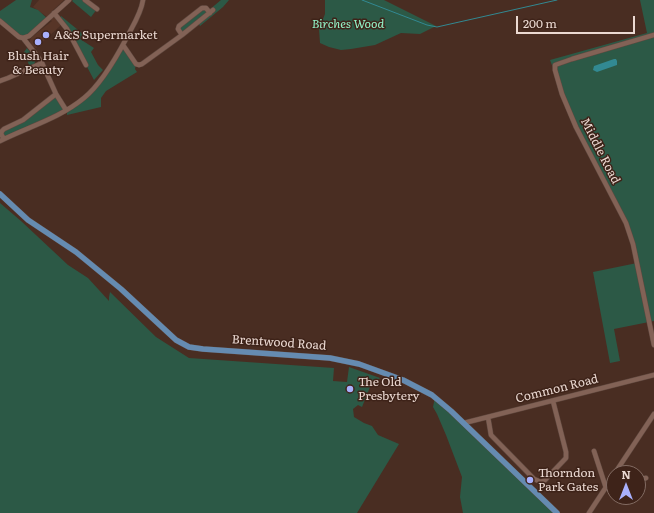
<!DOCTYPE html>
<html>
<head>
<meta charset="utf-8">
<style>
  body { margin:0 }
  #map { position:relative; width:654px; height:513px; overflow:hidden; background:#492d22; font-family:Literata,serif }
  canvas { display:block }
  .north { position:absolute; left:606px; top:465px; width:40px; height:40px; box-sizing:border-box; background:#3e2319; border:1px solid #836c63; border-radius:50%; rotate:0deg; font-size:11px; font-weight:700; line-height:16px; text-align:center; color:#ebd9d2 }
  .north::after { content:''; display:block; margin:auto; width:14px; height:18px; background:#a9b0fc; clip-path:polygon(50% 0,100% 100%,50% 72%,0 100%) }
  .scale { position:absolute; left:516px; top:16px; width:119px; height:18px; box-sizing:border-box; border:2px solid #ebd9d2; border-top:0; padding-left:5px; font-size:12px; line-height:14px; white-space:nowrap; color:#ebd9d2; -webkit-text-stroke:3px #3e2319; paint-order:stroke }
</style>
</head>
<body>
<div id="map">
<canvas width="654" height="513"></canvas>
<div class="north">N</div>
<div class="scale">200 m</div>
</div>
<script>
const ctx = document.querySelector('canvas').getContext('2d');
ctx.lineJoin = 'round';
function fillPath(path, color) {
  ctx.fillStyle = color;
  ctx.fill(path, 'evenodd');
}
function stroke(path, color, width, dash) {
  ctx.strokeStyle = color;
  ctx.lineWidth = width;
  ctx.lineCap = dash ? 'butt' : 'round';
  ctx.setLineDash(dash || []);
  ctx.stroke(path);
}
function drawText(font, color, halo, rows, align = 'center') {
  ctx.font = font + ' Literata,serif';
  ctx.lineWidth = 3;
  ctx.setLineDash([]);
  ctx.textBaseline = 'middle';
  ctx.strokeStyle = halo;
  ctx.fillStyle = color;
  for (const [text, x, y, turn = 0] of rows) {
    ctx.save();
    ctx.translate(x, y);
    ctx.rotate((+turn || 0) * Math.PI / 180);
    ctx.textAlign = isNaN(turn) ? turn : align;
    if (halo) ctx.strokeText(text, 0, 0);
    ctx.fillText(text, 0, 0);
    ctx.restore();
  }
}
fillPath(new Path2D(`
  M39 0H64L52 11 56 19 61 24 60 26 36 48 33 47 30 44V40L32 37 52 21 46 16 33 7Z`), '#573527');
fillPath(new Path2D(`
  M16 0H32L30 7 38 10 48 19 23 38 0 21V11Z
  M73 0H85L97 9 91 17 72 1Z
  M221 0H229L223 7 200 26 198 23 182 35 179 26 202 8 209 10Z
  M325 0H384L436 26 420 34 401 33 375 45 351 49 341 50 329 47 320 43 319 29 325 14Z
  M640 0H654V321L614 329 620 361 610 363 593 272 637 263 626 223 572 118 550 60 647 33Z
  M61 16 83 34 80 39 94 48 91 52 98 65 103 70 94 80 67 29 59 19Z
  M123 45 136 64 135 69 137 72 106 91 101 98V107L67 115V110L97 85Z
  M27 48 36 60 34 64 30 65H29L24 52Z
  M56 94 66 110 0 141V133L18 123Z
  M0 203 21 221 68 265 88 278 109 301V297L110 292 156 337 189 358 334 368 333 381 347 382 349 367 380 378 376 382H372L362 407 358 405 353 409 354 417 364 423 372 426 378 435 399 444 357 513H0Z
  M435 397 557 513H463L460 497 462 477 446 435 437 414 433 407Z`), '#2c5946');
fillPath(new Path2D(`
  M614 59H616L617 61V65L597 72 593 70 594 66Z`), '#328992');
stroke(new Path2D(`
  M362 0 427 25 437 27 557 0`), '#328992', 1);
const minor = new Path2D(`
  M85 0 97 9
  M54 13 67 29 86 65
  M0 21 19 37 23 38 38 57 42 63 56 94 66 110
  M182 35 178 29 179 26 202 8H206L210 13
  M654 35 572 59 555 65V70L562 94 576 127 626 223 633 244 654 345
  M23 38 29 36 69 0
  M123 45 136 64 139 65 142 64 182 35 213 10
  M0 81 8 78 42 63
  M4 139 1 134 2 131 4 129 23 120 56 94
  M0 141C28 127 60 118 84 98 100 85 116 58 126 39 132 27 141 14 143 0
  M488 417 491 435 534 479 541 482 545 480 566 458V452L553 401
  M464 423 654 375
  M594 451 606 488 614 486
  M615 473 654 414
  M638 480 646 478
  M589 513 614 475`);
const major = new Path2D(`
  M0 194 28 220 76 252 121 289 176 340 189 347 203 349 330 358 359 364 403 380 432 395 451 411 557 513`);
stroke(minor, '#5f483f', 5.5);
stroke(major, '#5f483f', 6);
stroke(minor, '#826256', 4.5);
stroke(major, '#658bb1', 5.5);
for (const [x, y, r, color] of [
  [46,35,4,"#a9b0fc"],
  [38,42,4,"#a9b0fc"],
  [350,389,4,"#a9b0fc"],
  [530,480,4,"#a9b0fc"]
]) {
  const dot = new Path2D();
  dot.arc(x, y, r, 0, 2 * Math.PI);
  ctx.fillStyle = color;
  ctx.fill(dot);
  stroke(dot, '#3e2319', 1.5);
}
drawText('italic 12px', '#92f5ca', '#3e2319', [
  ["Birches Wood",348,24]
]);
drawText('12px', '#ebd9d2', '#3e2319', [
  ["A&S Supermarket",54,35],
  ["Blush Hair",38,56,"center"],
  ["& Beauty",38,70,"center"],
  ["The Old",358,382],
  ["Presbytery",358,396],
  ["Thorndon",538,473],
  ["Park Gates",538,487]
], 'left');
drawText('12px', '#ebd9d2', '#3e2319', [
  ["Middle Road",600,151,63],
  ["Brentwood Road",279,343,4],
  ["Common Road",557,389,-14]
]);
</script>
</body>
</html>
